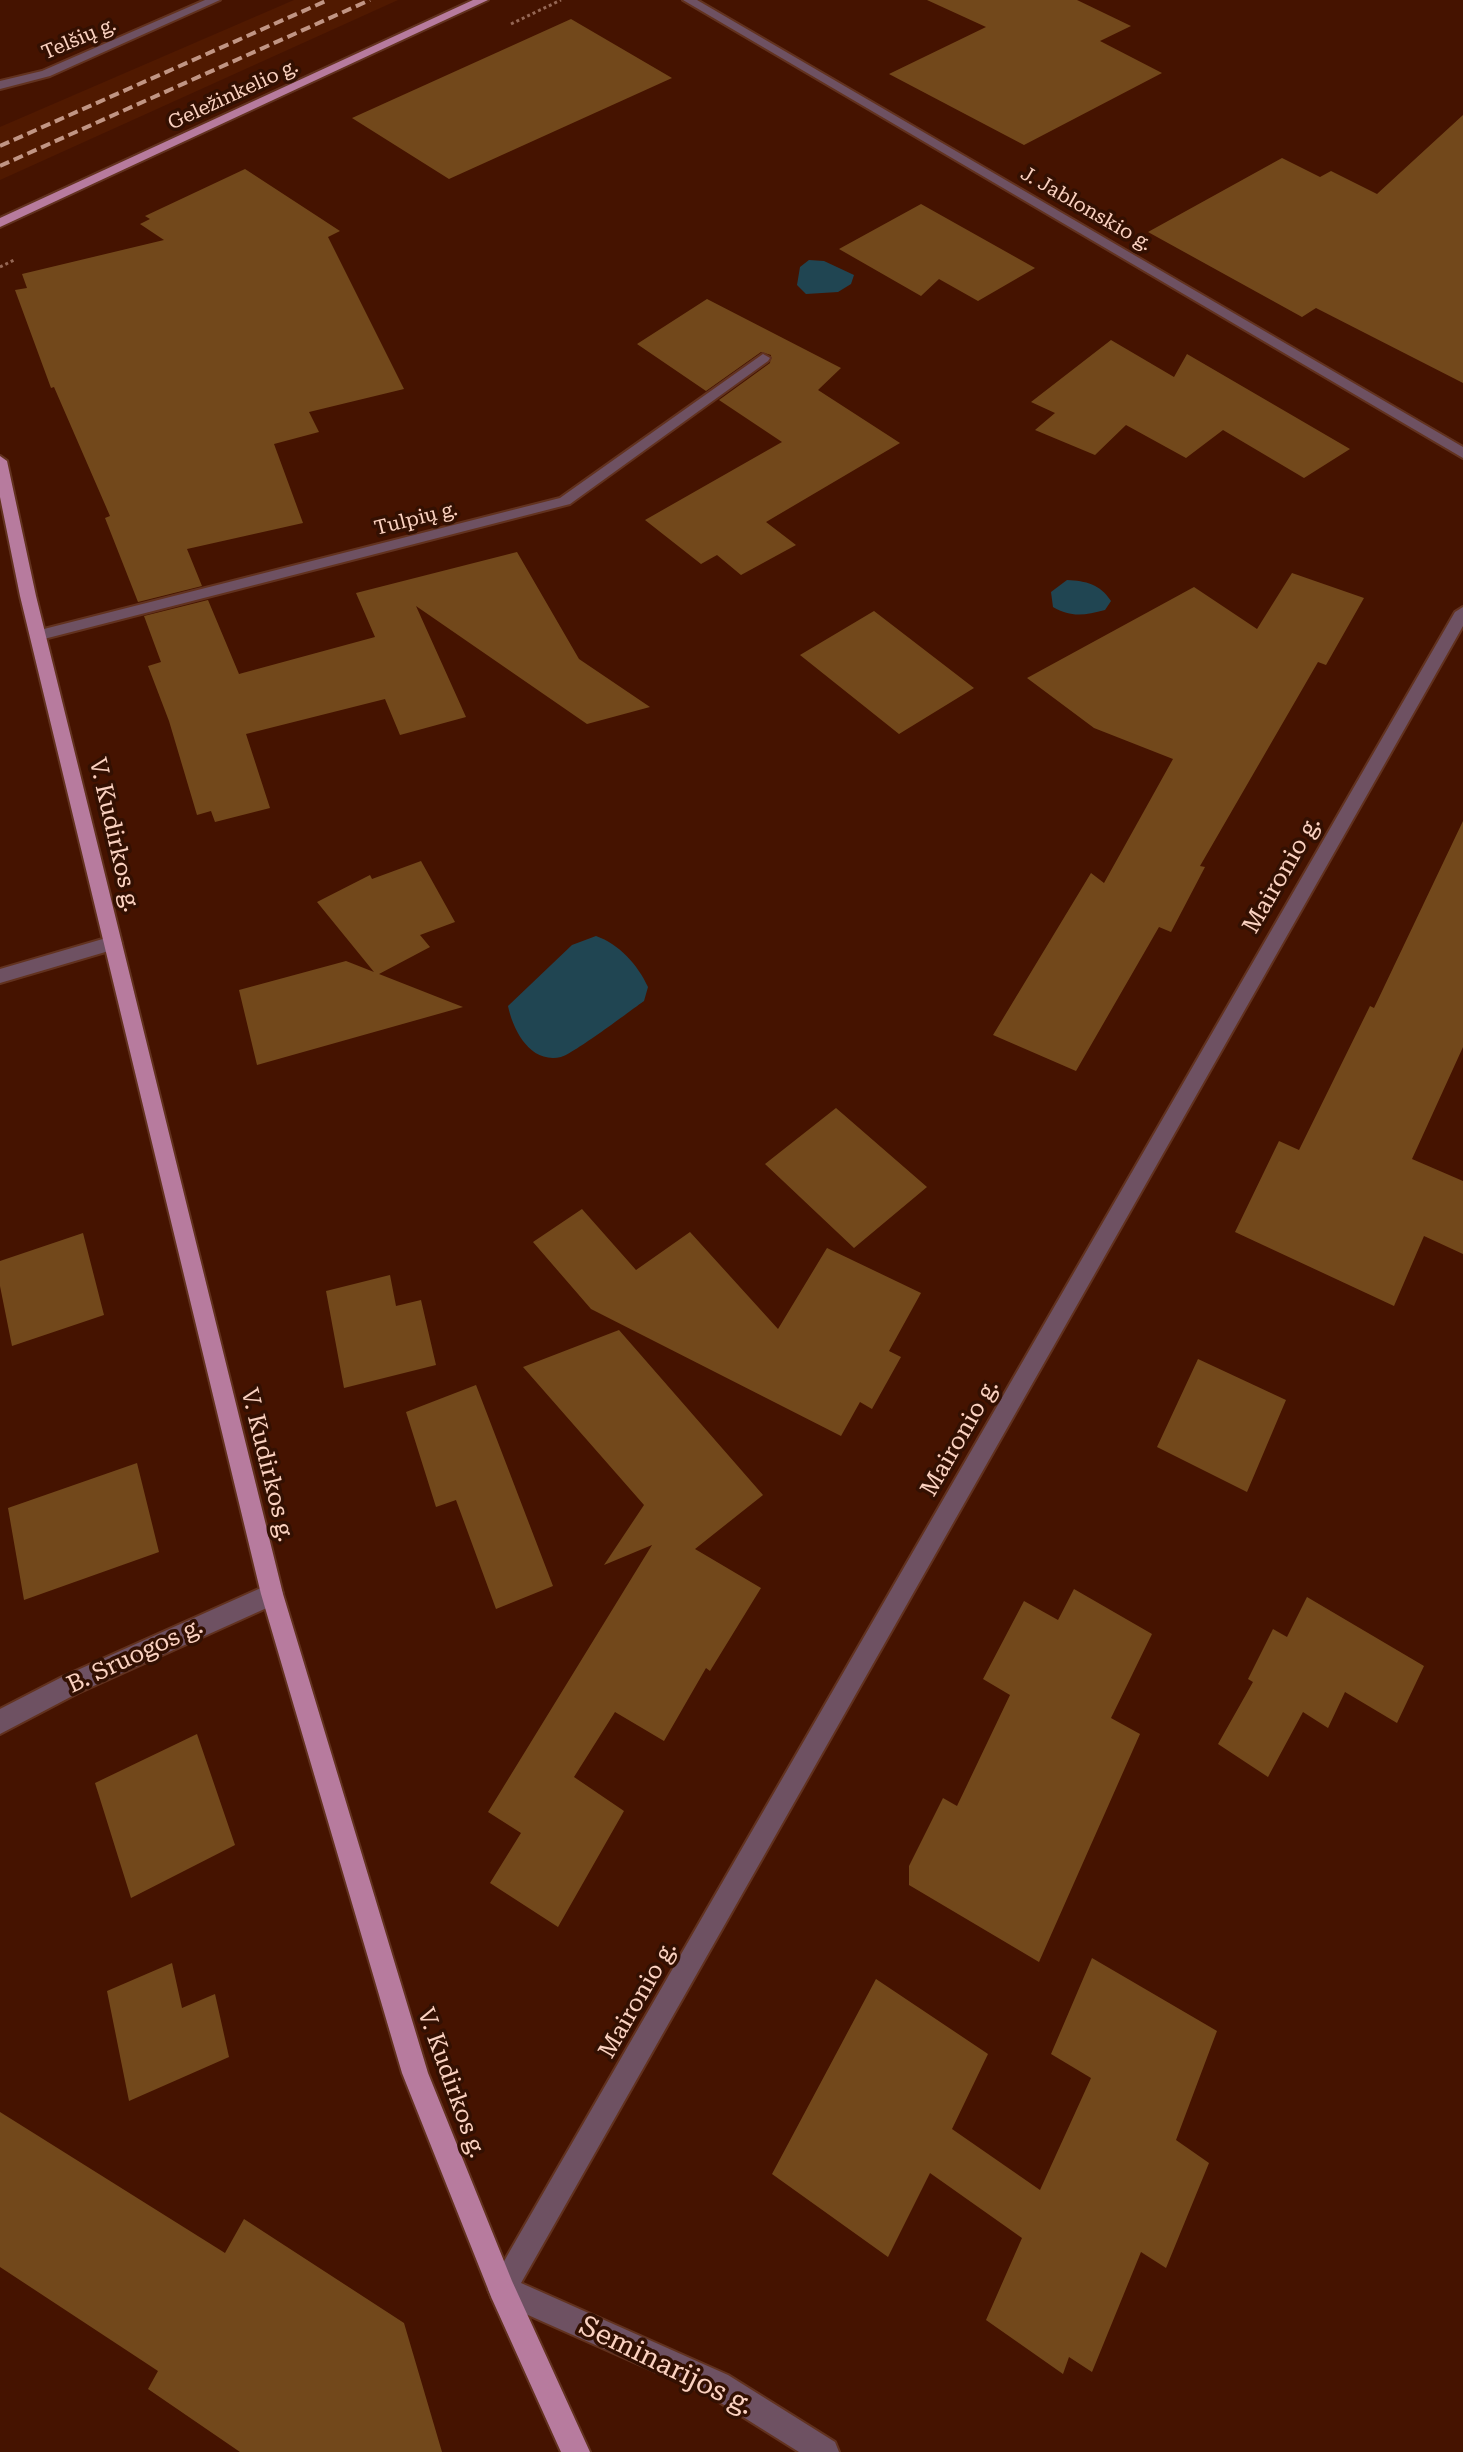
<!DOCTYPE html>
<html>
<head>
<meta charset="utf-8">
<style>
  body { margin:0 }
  canvas { display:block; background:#451300 }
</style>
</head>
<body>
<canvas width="1463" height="2452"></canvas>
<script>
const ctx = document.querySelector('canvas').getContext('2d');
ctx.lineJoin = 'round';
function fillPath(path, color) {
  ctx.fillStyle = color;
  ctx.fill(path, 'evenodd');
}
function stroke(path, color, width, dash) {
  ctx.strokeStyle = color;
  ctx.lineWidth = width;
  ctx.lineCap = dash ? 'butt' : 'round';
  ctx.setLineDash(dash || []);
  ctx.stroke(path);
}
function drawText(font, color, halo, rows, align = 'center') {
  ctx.font = font + ' "Roboto Serif",serif';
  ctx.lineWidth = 7;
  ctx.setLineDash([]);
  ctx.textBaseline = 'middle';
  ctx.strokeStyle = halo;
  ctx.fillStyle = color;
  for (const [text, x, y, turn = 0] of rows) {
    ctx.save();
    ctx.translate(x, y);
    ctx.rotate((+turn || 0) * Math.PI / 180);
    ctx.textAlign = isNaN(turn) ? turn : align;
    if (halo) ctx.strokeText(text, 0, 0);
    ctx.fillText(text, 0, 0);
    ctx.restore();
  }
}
fillPath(new Path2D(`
  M294 0H398L0 180V127Z`), '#501900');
fillPath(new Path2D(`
  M809 260 824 261 854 275 851 284 838 292 806 294 797 285 800 267Z
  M1067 580C1086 581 1100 584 1111 601L1105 610C1085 615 1072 618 1053 607L1051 592Z
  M596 936C619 944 638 965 648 987L644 1001C630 1011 573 1054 561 1057 530 1064 513 1030 508 1006L572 945Z`), '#204552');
fillPath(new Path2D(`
  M927 0H1077L1131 26 1100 41 1162 73 1024 145 889 74 986 27Z
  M571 19 672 78 449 179 352 118Z
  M1463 115V383L1316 308 1302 317 1148 232 1282 158 1320 177 1331 171 1377 194Z
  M245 169 340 231 328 237 404 389 309 412 319 432 274 444 303 523 187 549 202 586 138 602 105 518 110 516 54 387 51 388 15 290 27 288 22 274 164 240 140 224 150 219 145 216Z
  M921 204 1035 268 978 301 939 279 921 296 839 249Z
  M707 299 841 368 818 390 900 443 766 522 796 545 741 575 717 555 701 564 645 520 782 442 719 400 770 363 771 355 761 352 706 391 637 344Z
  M1111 340 1174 377 1187 354 1350 449 1304 478 1223 430 1186 458 1126 425 1095 455 1035 430 1055 413 1031 402Z
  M517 552 579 659 650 707 587 724 416 606 466 717 400 735 385 699 246 734 270 808 215 822 211 811 197 815 169 721 148 666 161 662 144 616 208 600 239 674 375 637 356 593Z
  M1292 573 1364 598 1326 665 1318 662 1200 866 1205 867 1171 932 1159 927 1076 1071 993 1035 1091 873 1104 883 1173 759 1094 728 1027 678 1194 587 1257 629Z
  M874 611 974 688 899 734 800 655Z
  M1463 821V1047L1412 1159 1463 1181V1254L1424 1236 1394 1306 1235 1232 1279 1141 1299 1150 1370 1006 1374 1008Z
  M421 861 455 922 420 935 430 947 379 974 463 1007 257 1065 239 990 346 961 374 972 317 902 370 875 372 879Z
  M836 1108 927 1187 854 1248 765 1164Z
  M582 1209 636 1270 690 1232 778 1329 827 1248 921 1293 889 1351 901 1357 872 1409 860 1402 841 1436 591 1309 533 1242Z
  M83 1233 104 1315 12 1346 0 1286V1261Z
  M390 1275 396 1306 421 1300 436 1365 344 1388 326 1291Z
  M619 1330 763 1495 695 1549 761 1588 710 1671 706 1668 664 1741 615 1712 574 1777 624 1811 558 1927 490 1883 521 1833 488 1812 652 1545 604 1565 644 1505 523 1367Z
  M1198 1359 1286 1400 1247 1492 1157 1447Z
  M476 1385 553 1586 496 1609 456 1500 436 1507 406 1412Z
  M137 1463 159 1552 24 1600 8 1508Z
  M1074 1589 1152 1634 1111 1718 1140 1734 1039 1962 909 1885V1866L943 1798 957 1806 1010 1695 983 1679 1024 1601 1058 1620Z
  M1307 1597 1424 1666 1397 1723 1345 1692 1328 1728 1303 1712 1268 1777 1218 1744 1253 1682 1248 1679 1273 1629 1287 1637Z
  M197 1734 235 1845 131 1898 95 1783Z
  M1092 1958 1217 2031 1176 2140 1209 2163 1166 2268 1141 2252 1092 2372 1069 2357 1063 2374 986 2320 1022 2238 930 2173 888 2257 772 2174 876 1979 988 2054 952 2129 1040 2190 1091 2078 1051 2054Z
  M172 1963 182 2008 215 1994 229 2057 129 2101 107 1991Z
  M0 2112 225 2253 244 2219 404 2323 442 2452H240L148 2389 158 2371 0 2267Z`), '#72481b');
const minor = new Path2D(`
  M205 0H220L50 76 0 89V81L42 71Z
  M683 0H697L1463 447V458Z
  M763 354 770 358 768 361 570 504 40 640 32 635 40 630 560 498Z
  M1463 607V626L521 2283 728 2375 835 2442 839 2452H799L708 2395 492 2299 488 2289 1455 612Z
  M113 936 122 943 119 948 0 983V969Z
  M272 1583 280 1586 283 1594 280 1602 78 1693 0 1734V1709L62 1677Z`);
const major = new Path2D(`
  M473 0H488L0 227V218Z
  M0 456 7 461 36 596 283 1594 428 2073 512 2281 590 2452H561L492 2299 402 2073 261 1594 20 596 0 497Z`);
stroke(minor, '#62321f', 4);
stroke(major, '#62321f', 4);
stroke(new Path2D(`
  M511 24 561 0
  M0 267 14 260`), '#956755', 3, [3, 3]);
fillPath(minor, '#6e5162');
fillPath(major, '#b77b9e');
stroke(new Path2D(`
  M0 146 328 0
  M0 166 370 0`), '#c19584', 4, [10, 5]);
drawText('20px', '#fbd2c1', '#331002', [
  ["Telšių g.",79,39,-23],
  ["Geležinkelio g.",233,95,-25],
  ["J. Jablonskio g.",1086,209,30],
  ["Tulpių g.",416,519,-14]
]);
drawText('24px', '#fbd2c1', '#331002', [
  ["V. Kudirkos g.",114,835,77],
  ["Maironio g.",1282,875,-60],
  ["Maironio g.",960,1438,-60],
  ["V. Kudirkos g.",267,1465,76],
  ["B. Sruogos g.",135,1656,-25],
  ["Maironio g.",638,2000,-60],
  ["V. Kudirkos g.",451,2083,70]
]);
drawText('28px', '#fbd2c1', '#331002', [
  ["Seminarijos g.",666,2366,26]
]);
</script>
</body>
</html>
